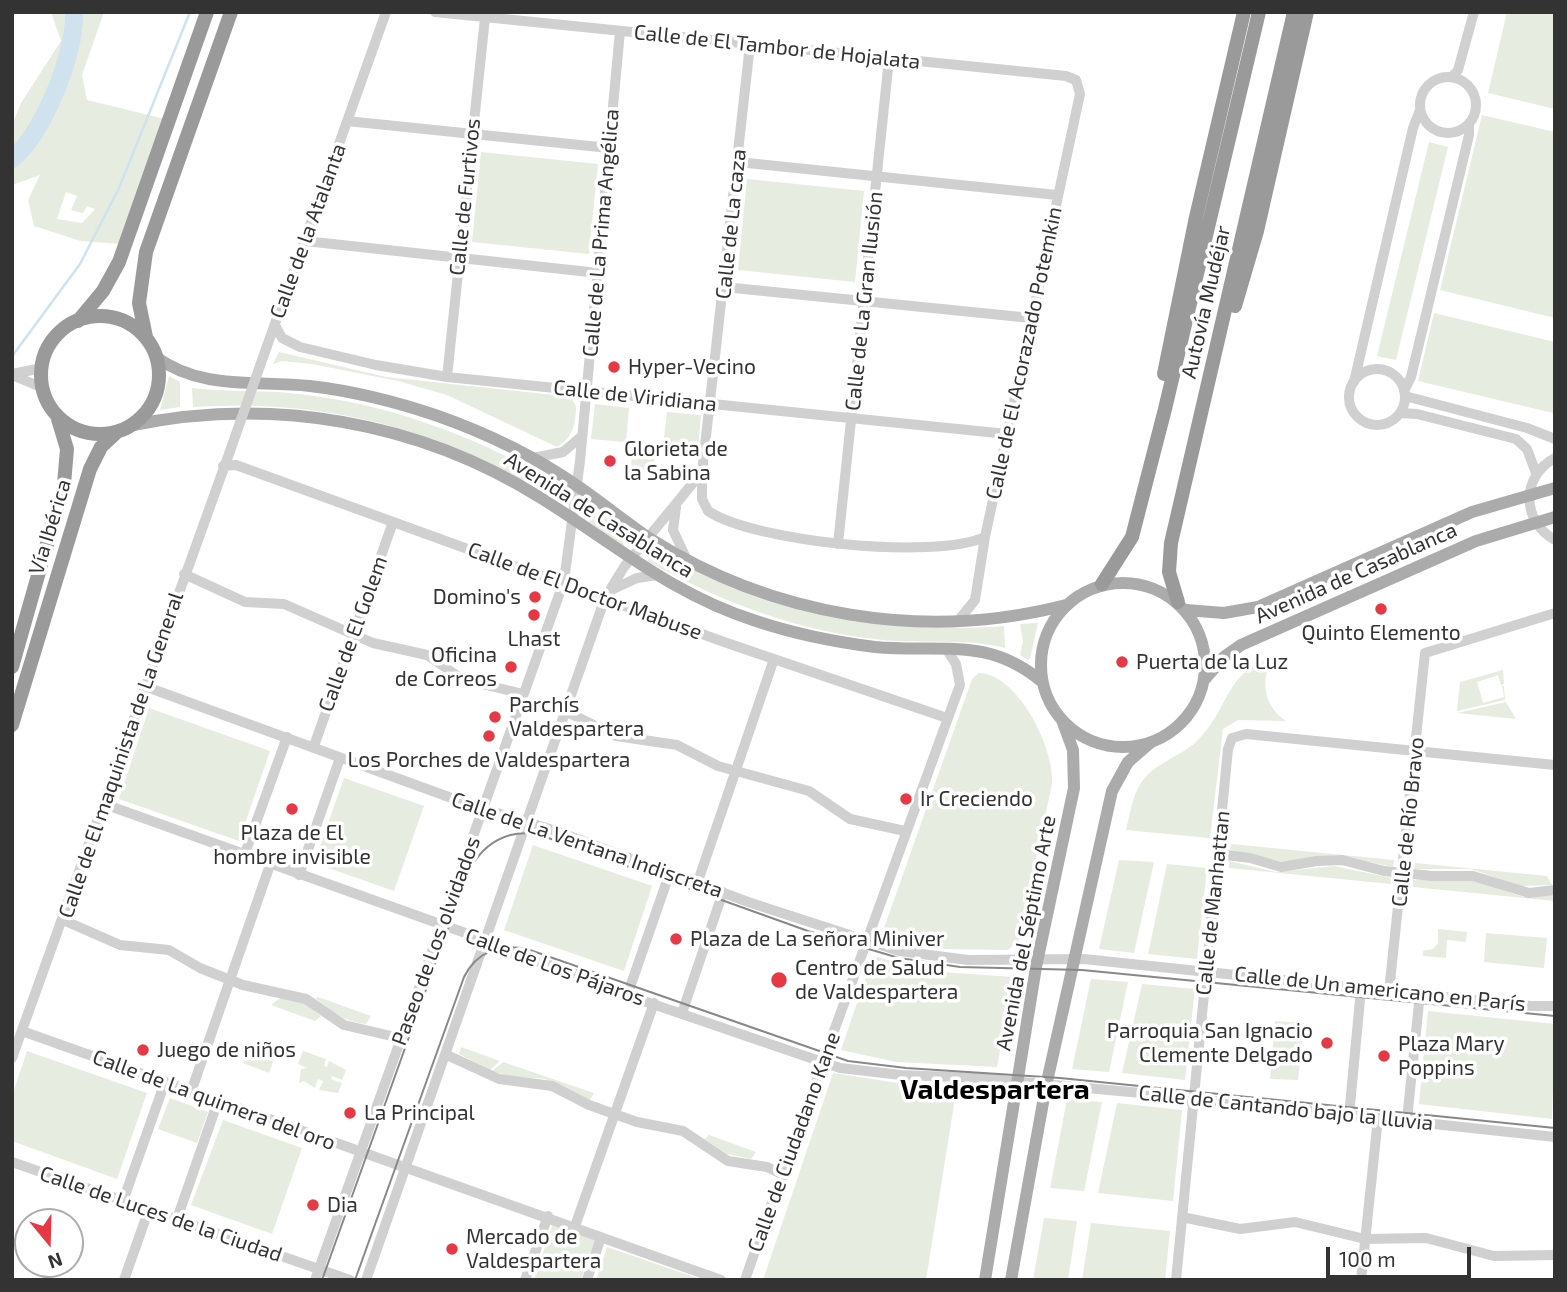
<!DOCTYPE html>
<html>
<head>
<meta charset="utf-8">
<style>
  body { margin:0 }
  #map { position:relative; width:1567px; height:1292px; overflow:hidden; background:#fff; font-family:"Exo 2",sans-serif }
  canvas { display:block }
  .frame { position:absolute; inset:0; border:14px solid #333; pointer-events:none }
  .north { position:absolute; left:14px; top:1208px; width:70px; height:70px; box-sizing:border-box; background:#fff; border:2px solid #adadad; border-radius:50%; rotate:161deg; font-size:19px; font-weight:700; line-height:28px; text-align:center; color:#333 }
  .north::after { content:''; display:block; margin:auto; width:24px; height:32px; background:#e63946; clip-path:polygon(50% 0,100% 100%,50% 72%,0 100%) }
  .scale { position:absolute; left:1326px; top:1247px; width:145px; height:32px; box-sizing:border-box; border:4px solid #333; border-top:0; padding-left:9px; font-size:21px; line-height:24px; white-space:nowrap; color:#333; -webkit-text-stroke:5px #fff; paint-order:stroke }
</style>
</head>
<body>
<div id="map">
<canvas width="1567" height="1292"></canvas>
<div class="frame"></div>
<div class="north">N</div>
<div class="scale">100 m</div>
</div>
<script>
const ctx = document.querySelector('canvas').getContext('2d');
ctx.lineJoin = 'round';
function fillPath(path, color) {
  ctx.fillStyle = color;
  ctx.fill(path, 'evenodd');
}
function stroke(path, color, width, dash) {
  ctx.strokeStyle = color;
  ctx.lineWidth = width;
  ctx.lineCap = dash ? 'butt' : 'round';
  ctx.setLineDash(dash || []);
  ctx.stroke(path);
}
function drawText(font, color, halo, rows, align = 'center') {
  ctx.font = font + ' "Exo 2",sans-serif';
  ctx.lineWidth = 7;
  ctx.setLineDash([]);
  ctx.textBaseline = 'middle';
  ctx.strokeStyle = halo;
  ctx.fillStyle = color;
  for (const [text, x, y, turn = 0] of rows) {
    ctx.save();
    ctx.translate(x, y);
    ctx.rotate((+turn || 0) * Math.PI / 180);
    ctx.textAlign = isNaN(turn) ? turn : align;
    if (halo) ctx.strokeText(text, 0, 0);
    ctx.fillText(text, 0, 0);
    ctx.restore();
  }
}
fillPath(new Path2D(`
  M51 12H104L82 75 87 100 165 119 122 244 81 241 34 226 28 200 40 175 12 185V125L21 103 61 41ZM66 192 77 196 71 210 83 213 87 206 95 209 82 223 57 219Z
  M1507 12H1555V109L1488 93Z
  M1482 115 1555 132V318L1440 290Z
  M1429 142 1448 147 1396 360 1377 356Z
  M481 152 598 164 589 254 472 242Z
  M747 179 864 191 855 282 738 270Z
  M1434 313 1555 342 1553 413 1418 381Z
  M279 352 386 377 564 396 571 398 576 406C576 423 573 438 557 447L447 395 398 381 312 364 283 361 273 364Z
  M169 376 180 382V407L160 410Z
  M192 388C224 392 257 390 289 393 385 402 469 434 552 480L546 493C428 427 330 399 193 407Z
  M595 404 629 408 626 442 591 439Z
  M667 412 701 415 698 450 663 446Z
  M632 453 655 456 653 471 631 469Z
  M581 500 618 527 625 549 588 521Z
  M656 550C764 610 881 636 1004 626L1005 648C967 638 923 644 883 640 799 632 721 602 647 561Z
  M1038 623 1030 659 1028 660 1020 655 1023 641 1020 624Z
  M1275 655C1259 677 1263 706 1286 721L1238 720 1223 729 1210 838 1126 830C1130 814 1132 797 1141 783 1154 763 1180 757 1197 741 1232 706 1221 676 1275 655Z
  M1503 670 1504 684 1501 685 1498 675 1477 682 1483 703 1504 697 1502 686H1504L1505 700 1457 711 1460 682Z
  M978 673C1018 673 1055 749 1052 784L1019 940 1008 950 943 949 887 940 883 931 972 679Z
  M1506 702 1516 719 1457 713Z
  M149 708 270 751 239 841 119 799Z
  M344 778 424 806 394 891 314 863Z
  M1231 844 1394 860 1393 867 1336 855 1284 862 1230 850Z
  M533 845 652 886 624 971 504 930Z
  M1119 860 1154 862 1134 953 1099 949Z
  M1229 861 1276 872 1334 866 1392 878 1391 884 1229 868Z
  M1415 863 1547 876 1552 885 1520 886 1471 869H1414Z
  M1167 864 1207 868 1197 959 1148 954Z
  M1470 879 1523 897 1555 895V901L1413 887V880Z
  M1438 929 1467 932 1466 942 1447 940 1446 958 1423 956V951L1433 949 1438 943Z
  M1486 933 1547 938 1544 968 1484 962Z
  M873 956 929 971 1013 977 997 1067 896 1062 841 1050Z
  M1091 979 1128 982 1109 1072 1072 1069Z
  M1142 984 1195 989 1185 1080 1122 1073Z
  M283 996 304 1003 321 1016 315 1021 271 1005Z
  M318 997 371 1016 366 1024C344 1022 333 1011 316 999Z
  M1428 1011 1555 1024 1552 1119 1419 1104Z
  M1275 1021 1304 1023 1298 1080 1270 1079Z
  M461 1047 500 1061 490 1070 459 1054Z
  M256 1049 274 1060 269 1073 243 1063Z
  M27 1051 147 1093 117 1179 12 1141V1096Z
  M303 1051 326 1059 324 1066 327 1067 329 1061 346 1070 342 1080 332 1076 331 1079 342 1083 338 1093 319 1090 323 1081 318 1079 315 1088 304 1081 299 1083 301 1069 307 1068 298 1064Z
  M503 1062 594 1093 590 1100 545 1079 509 1076 492 1071Z
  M833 1073 956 1092 926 1280H763Z
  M170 1098 208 1112 197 1143 158 1129Z
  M1067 1099 1102 1102 1084 1191 1050 1188Z
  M1117 1103 1182 1110 1173 1201 1098 1193Z
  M223 1120 302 1148 272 1234 191 1205Z
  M709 1135 756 1152 751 1159 727 1154 705 1139Z
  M1044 1218 1077 1221 1068 1280H1033Z
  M553 1223 596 1238 581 1280H534Z
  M1091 1223 1170 1231 1165 1280H1082Z
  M607 1247 703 1280H596Z`), '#e6ecdf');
stroke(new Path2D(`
  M13 355 80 264 119 188 190 12`), '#cfe2ee', 2.5);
stroke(new Path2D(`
  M12 159C44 133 76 52 74 12`), '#cfe2ee', 18);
stroke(new Path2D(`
  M435 12 1066 76 1076 80 1080 94 985 537 975 600 958 621
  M1452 77 1458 70 1474 12
  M1420 105a28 28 0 1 1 56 0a28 28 0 1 1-56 0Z
  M347 121 609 148
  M738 162 1057 195
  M305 241 598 273
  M724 287 1031 318
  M275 325 282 338 300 347 376 365 447 377 1007 434
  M267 346 386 12
  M1349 397a28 28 0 1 1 56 0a28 28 0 1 1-56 0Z
  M12 374 42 368
  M12 375 43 388
  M447 377 485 18
  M1354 382 1413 128 1420 110
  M1404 391 1411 377 1469 135V123
  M1405 396 1527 428 1555 439
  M1400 413 1417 414 1516 439 1527 449 1536 473
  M533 458 563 452 582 436
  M1555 458C1521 476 1521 521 1555 540
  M223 466 236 465 724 642 947 718
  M702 472V499L708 511C754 542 935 560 985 537
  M676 507 673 530 686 558
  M838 544 889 59
  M184 574 245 602 284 604 373 643 427 655 462 679 523 694
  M611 590 637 578 658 575
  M144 686 468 804 553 830 751 903 899 951 968 960 1084 959 1531 1006H1555
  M565 711 616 736 677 745 718 766 809 791 850 819 905 831
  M314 746 393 522
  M104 804 485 940 524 959 554 966 621 990 638 999 840 1068 901 1075 979 1078 1141 1093 1185 1101H1220L1555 1137
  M1218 854 1250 858 1281 867 1317 861 1342 860 1384 871 1432 876H1473L1529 893 1555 890
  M244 856 287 737
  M299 875 340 758
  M697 884 774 659
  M63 920 120 945 169 950 200 968 243 985 306 999 344 1025 400 1038
  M1389 991 1425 653 1555 613
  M628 993 669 875
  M682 1013 723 892
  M22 1031 721 1280
  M447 1055 499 1079 552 1086 589 1105 637 1122 683 1131 728 1161 767 1167 784 1175
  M12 1058 230 451
  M191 1092 270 865
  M1349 1116 1361 989
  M1407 1120 1420 993
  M12 1162 350 1280
  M123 1201 165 1082
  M1182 1217 1240 1229 1295 1222 1365 1239 1426 1238 1494 1256 1555 1255
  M177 1219 218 1101
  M575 1226 654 1003
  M124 1280 149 1209
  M315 1280 564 581 580 461 620 31
  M366 1280 605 598 624 567 702 472 750 45
  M525 1280 548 1216
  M587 1280 601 1237
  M745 1280 777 1188 789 1165 822 1064 960 685 956 664 947 650
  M1176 1280 1228 749 1232 738 1246 734 1555 765
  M1361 1280 1378 1118`), '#d0d0d0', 10);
stroke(new Path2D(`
  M156 357C203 391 256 380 310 386 353 391 397 402 438 416 486 433 534 456 576 485 601 502 624 521 649 538 772 616 924 642 1066 605
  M129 426C271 396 418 421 541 498 615 544 671 594 756 621 795 634 835 642 875 647 941 653 987 636 1041 681
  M1041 665a82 82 0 1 1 164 0a82 82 0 1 1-164 0Z
  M1186 610 1224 613 1258 607 1472 512 1555 488
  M1204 680 1224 657 1241 645 1476 541 1555 517
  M985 1280 1036 967 1074 788 1073 750 1062 720
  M1011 1280 1046 1086 1112 791 1128 762 1150 743`), '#ababab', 12);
stroke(new Path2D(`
  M1235 306 1257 231 1307 12
  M41 375a59 59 0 1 1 118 0a59 59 0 1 1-118 0Z
  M78 321 103 291 119 262 207 12
  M146 337 139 303 146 252 231 12
  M1164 374 1196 217 1244 12
  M1102 584 1132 537 1165 409 1259 12
  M1178 602 1169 572 1171 543 1294 12
  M12 667 64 484 67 449 58 419
  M12 725 90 469 101 447 117 432`), '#9a9a9a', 14);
stroke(new Path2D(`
  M322 1280 467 875C481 844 509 826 543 836L808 931 899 958 960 967 1082 970 1555 1016
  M355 1280 464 977C476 952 501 943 527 949L848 1061 906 1068 1060 1078 1555 1128`), '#888', 2);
stroke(new Path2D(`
  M230 451 267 346`), '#d0d0d0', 10);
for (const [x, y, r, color] of [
  [614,367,7,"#e63946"],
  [610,461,7,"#e63946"],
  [535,597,7,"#e63946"],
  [1381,609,7,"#e63946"],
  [534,615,7,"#e63946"],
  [1122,662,7,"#e63946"],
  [511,667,7,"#e63946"],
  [495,717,7,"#e63946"],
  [489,736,7,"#e63946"],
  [906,799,7,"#e63946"],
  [292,809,7,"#e63946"],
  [676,939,7,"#e63946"],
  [779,980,9,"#e63946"],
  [1327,1043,7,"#e63946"],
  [143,1050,7,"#e63946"],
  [1384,1056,7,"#e63946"],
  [350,1113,7,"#e63946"],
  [313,1205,7,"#e63946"],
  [452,1249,7,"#e63946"]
]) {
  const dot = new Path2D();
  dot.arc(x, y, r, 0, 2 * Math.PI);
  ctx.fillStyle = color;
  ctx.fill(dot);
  stroke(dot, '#fff', 2.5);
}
drawText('21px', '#333', '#fff', [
  ["Calle de El Tambor de Hojalata",777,47,6],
  ["Calle de Furtivos",465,197,-84],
  ["Calle de La caza",731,224,-84],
  ["Calle de la Atalanta",308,231,-70],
  ["Calle de La Prima Angélica",601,233,-85],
  ["Calle de La Gran Ilusión",864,301,-84],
  ["Autovía Mudéjar",1206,302,-77],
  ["Calle de El Acorazado Potemkin",1024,353,-78],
  ["Calle de Viridiana",635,396,6],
  ["Avenida de Casablanca",599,515,32],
  ["Vía Ibérica",50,527,-73],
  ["Avenida de Casablanca",1356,573,-24],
  ["Calle de El Doctor Mabuse",585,591,20],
  ["Calle de El Golem",353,634,-70],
  ["Calle de El maquinista de La General",121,755,-71],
  ["Calle de Río Bravo",1408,822,-84],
  ["Calle de La Ventana Indiscreta",587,845,19],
  ["Calle de Manhattan",1213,903,-84],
  ["Avenida del Séptimo Arte",1026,933,-79],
  ["Paseo de Los olvidados",436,941,-70],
  ["Calle de Los Pájaros",555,967,20],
  ["Calle de Un americano en París",1380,989,6],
  ["Calle de La quimera del oro",214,1100,20],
  ["Calle de Cantando bajo la lluvia",1286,1108,6],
  ["Calle de Ciudadano Kane",794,1142,-70],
  ["Calle de Luces de la Ciudad",161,1214,19]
]);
drawText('21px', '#333', '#fff', [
  ["Hyper-Vecino",628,367],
  ["Glorieta de",624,449],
  ["la Sabina",624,473],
  ["Domino's",521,597,"right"],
  ["Quinto Elemento",1381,633,"center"],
  ["Lhast",534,639,"center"],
  ["Oficina",497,655,"right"],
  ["de Correos",497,679,"right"],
  ["Puerta de la Luz",1136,662],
  ["Parchís",509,705],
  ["Valdespartera",509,729],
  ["Los Porches de Valdespartera",489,760,"center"],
  ["Ir Creciendo",920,799],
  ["Plaza de El",292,833,"center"],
  ["hombre invisible",292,857,"center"],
  ["Plaza de La señora Miniver",690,939],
  ["Centro de Salud",795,968],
  ["de Valdespartera",795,992],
  ["Parroquia San Ignacio",1313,1031,"right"],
  ["Clemente Delgado",1313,1055,"right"],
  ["Plaza Mary",1398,1044],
  ["Poppins",1398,1068],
  ["Juego de niños",157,1050],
  ["La Principal",364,1113],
  ["Dia",327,1205],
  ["Mercado de",466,1237],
  ["Valdespartera",466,1261]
], 'left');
drawText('bold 28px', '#000', '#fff', [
  ["Valdespartera",995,1090]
]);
</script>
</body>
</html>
